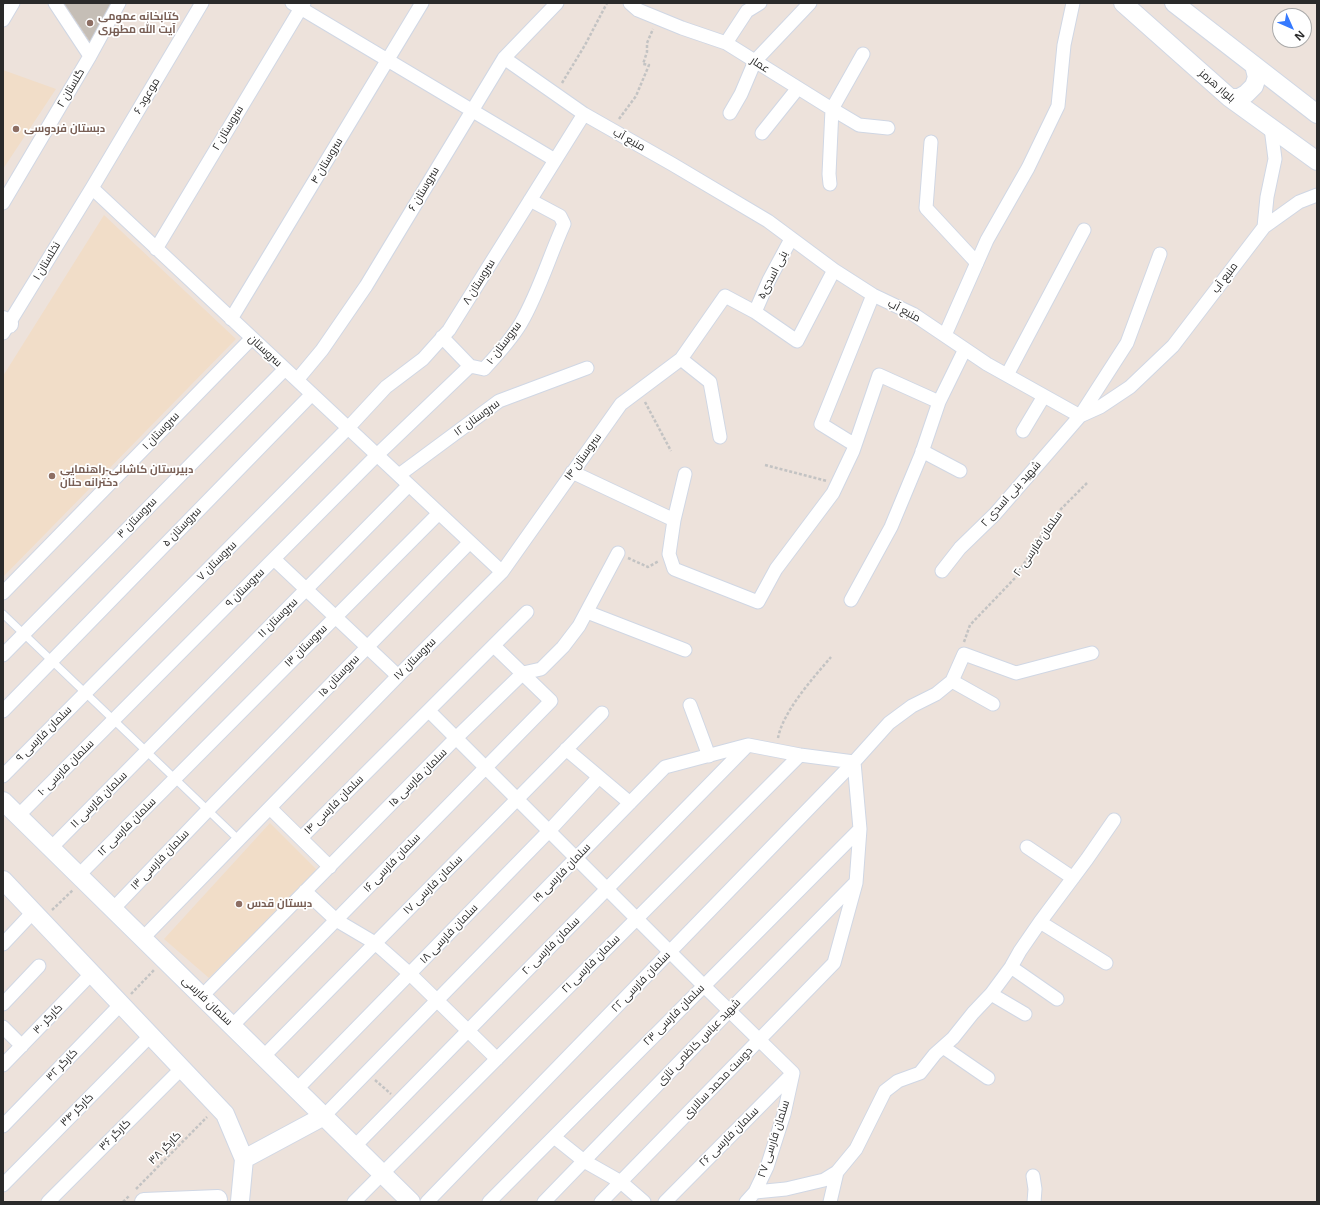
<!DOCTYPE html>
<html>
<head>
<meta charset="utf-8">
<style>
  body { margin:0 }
  #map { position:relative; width:1320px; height:1205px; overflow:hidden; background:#ede2db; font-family:"Noto Sans",sans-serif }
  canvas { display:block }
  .frame { position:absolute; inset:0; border:4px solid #2a2a2a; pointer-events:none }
  .north { position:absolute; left:1272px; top:8px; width:40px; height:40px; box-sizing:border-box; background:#fff; border:1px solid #aaa; border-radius:50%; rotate:135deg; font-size:11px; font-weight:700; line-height:16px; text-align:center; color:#2a2a2a }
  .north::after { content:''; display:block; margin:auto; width:14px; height:18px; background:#367aff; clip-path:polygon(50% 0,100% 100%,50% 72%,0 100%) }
</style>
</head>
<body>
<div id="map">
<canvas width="1320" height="1205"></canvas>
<div class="frame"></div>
<div class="north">N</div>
</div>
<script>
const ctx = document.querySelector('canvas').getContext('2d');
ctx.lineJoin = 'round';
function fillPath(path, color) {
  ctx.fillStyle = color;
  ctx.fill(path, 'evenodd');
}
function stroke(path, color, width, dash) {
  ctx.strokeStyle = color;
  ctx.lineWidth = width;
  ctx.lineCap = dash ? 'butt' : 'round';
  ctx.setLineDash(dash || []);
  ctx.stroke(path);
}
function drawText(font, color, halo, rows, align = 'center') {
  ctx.font = font + ' "Noto Sans",Cairo,sans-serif';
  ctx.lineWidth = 3.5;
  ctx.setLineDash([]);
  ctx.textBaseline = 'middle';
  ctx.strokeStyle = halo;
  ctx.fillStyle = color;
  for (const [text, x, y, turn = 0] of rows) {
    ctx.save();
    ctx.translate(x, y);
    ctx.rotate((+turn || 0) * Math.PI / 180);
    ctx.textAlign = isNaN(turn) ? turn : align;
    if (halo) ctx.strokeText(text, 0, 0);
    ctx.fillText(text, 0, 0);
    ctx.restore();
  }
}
fillPath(new Path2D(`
  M3 70 56 89 3 169Z
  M104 215 236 339 3 577V376Z
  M270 823 317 870 209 978 164 939Z`), '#f1ddc8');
const building = new Path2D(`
  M64 3H114L91 43Z`);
fillPath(building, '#c5beb6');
stroke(building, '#c9beb4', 1);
const lane = new Path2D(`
  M3 614 239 840`);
const street = new Path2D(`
  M55 3 90 56
  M292 3 555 160
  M630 3 638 10 682 28 726 43 827 106 859 125 888 128
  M3 20 13 3
  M726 43 747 11 760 3
  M504 58 584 114 672 164 768 221 834 270 873 295 913 314 987 364 1080 416 1100 407 1130 387 1173 346 1264 227
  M730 113 741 94 755 61 810 3
  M1271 128 1275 159 1267 197 1264 227 1299 202 1317 195
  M762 133 798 88
  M931 142 926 208 977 263
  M830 184 829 174 832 109 863 54
  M92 188 502 572
  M3 203 90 56 119 3
  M156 249 304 3
  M755 312 769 280 791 239
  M231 319 422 3
  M3 333 92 188 202 3
  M945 335 987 240 1028 168 1058 106 1064 45 1073 3
  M442 337 470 366
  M681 359 710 382 720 437
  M1007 375 1084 230
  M297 380 322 350 366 286 504 58 557 3
  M1023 431 1044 396
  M855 445 821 424 873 295
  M922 451 960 471
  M572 472 674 520 685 474
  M399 475 499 401 587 368
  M674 520 669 554 674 569 758 602 776 569 833 493 853 451 879 375 939 402
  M274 559 398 676
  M942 571 960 548 995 514 1080 416 1127 343 1160 254
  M3 593 252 338
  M851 600 891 527 921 455 939 402 965 349
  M587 612 685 650
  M3 655 285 369
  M952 681 993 704
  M690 705 709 756
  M3 711 312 394
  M429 711 704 986 793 1073
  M566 749 630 803
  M3 776 348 428 386 387 423 359 449 330 584 114
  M270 808 330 867
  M18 816 377 455 470 366 484 369C497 355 511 340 521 323 539 292 549 257 564 224L560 216 530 200
  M301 838 527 612
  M1027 847 1073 878
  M51 848 409 485
  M79 875 439 513
  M305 891 336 920 375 943 410 974 497 1059
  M113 909 208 810 470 542
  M1040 922 1106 963
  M143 938 398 676 502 572 621 404 681 359 725 296 755 312 797 341 834 270
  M3 944 34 911
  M1011 967 1057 999
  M991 994 1025 1014
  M202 996 456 738 523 673 541 669 563 647 579 626 618 553
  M3 1004 39 966
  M232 1026 551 701 494 646
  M3 1027 22 1046
  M943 1047 988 1078
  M263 1057 602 713
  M3 1065 92 973
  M297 1089 549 831 599 777
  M324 1116 665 767 748 745 800 755 854 762
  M3 1126 121 1004
  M554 1137 584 1161 621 1182 644 1202
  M355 1146 747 746
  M1033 1176 1035 1189 1034 1202
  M3 1185 151 1035
  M755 1192 786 1189 824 1180 837 1172 856 1149 885 1091 898 1081 920 1073 935 1054 953 1038 973 1013 991 994 1011 967 1020 951 1040 922 1087 859 1114 820
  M48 1202 182 1068
  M354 1202 800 755
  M427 1202 854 762 889 723 912 706 936 694 952 681 964 654 1016 673 1092 653
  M489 1202 860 829
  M544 1202 729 1011 854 884
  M601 1202 834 963 856 883 860 829 854 762
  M665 1202 793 1073
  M746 1202 755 1192 767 1167 784 1114 793 1073
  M830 1202 837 1172`);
const secondary = new Path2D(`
  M1123 3 1230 98 1317 161
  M1174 3 1317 114
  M1230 98H1239L1246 94 1254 86 1257 77 1254 65
  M3 320 9 324
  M3 801 411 1202
  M3 880 225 1114 244 1159 240 1201
  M244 1159 324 1116
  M144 1202 218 1199`);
stroke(lane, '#d0d7e4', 9);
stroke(street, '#d0d7e4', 15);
stroke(secondary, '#d0d7e4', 20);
stroke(new Path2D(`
  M562 83 585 45 607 3
  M619 119 636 96 649 65 643 64 647 52V43L653 29
  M645 402 671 451
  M765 465 827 481
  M628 558 648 567 659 561
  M964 642 970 625 1016 577 1037 542 1061 509 1087 483
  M778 738C783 711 814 677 831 657
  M52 910 73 890
  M131 994 154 970
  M375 1080 391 1094
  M136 1189 207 1117
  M123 1202 130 1195`), '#c3c3c3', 2.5, [3, 2]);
stroke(lane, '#fff', 7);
stroke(street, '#fff', 13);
stroke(secondary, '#fff', 18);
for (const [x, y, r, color] of [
  [90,23,4,"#8d6e63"],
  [16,129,4,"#8d6e63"],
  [52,476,4,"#8d6e63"],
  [239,904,4,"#8d6e63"]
]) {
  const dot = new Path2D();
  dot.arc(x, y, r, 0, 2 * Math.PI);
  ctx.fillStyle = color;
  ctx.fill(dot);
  stroke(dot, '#fff', 1.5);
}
drawText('bold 11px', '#785e54', '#fff', [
  ["کتابخانه عمومی",98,17],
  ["آیت الله مطهری",98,30],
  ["دبستان فردوسی",24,129],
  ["دبیرستان کاشانی-راهنمایی",60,470],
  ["دخترانه حنان",60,483],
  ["دبستان قدس",247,904]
], 'left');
drawText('11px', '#2a2a2a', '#fff', [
  ["عمار",760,65,33],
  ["بلوار هرمز",1217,86,41],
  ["گلستان ۲",71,88,-59],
  ["موعود ۶",147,96,-59],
  ["سروستان ۲",228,128,-59],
  ["منبع آب",629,140,29],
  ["سروستان ۴",327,161,-59],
  ["سروستان ۶",424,189,-59],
  ["نخلستان ۱",47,261,-59],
  ["بنی اسدی۵",773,275,-63],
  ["منبع آب",1225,278,-53],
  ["سروستان ۸",479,282,-58],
  ["منبع آب",904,311,28],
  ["سروستان ۱۰",504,343,-53],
  ["سروستان",265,351,43],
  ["سروستان ۱۲",477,418,-36],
  ["سروستان ۱",161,431,-46],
  ["سروستان ۱۴",583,457,-54],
  ["شهید بنی اسدی ۲",1011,494,-48],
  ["سروستان ۳",137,518,-46],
  ["سروستان ۵",182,527,-46],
  ["سلمان فارسی ۲۰",1038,544,-55],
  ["سروستان ۷",217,561,-45],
  ["سروستان ۹",245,588,-45],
  ["سروستان ۱۱",278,618,-45],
  ["سروستان ۱۳",306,646,-45],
  ["سروستان ۱۷",415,659,-45],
  ["سروستان ۱۵",339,676,-46],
  ["سلمان فارسی ۹",44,734,-45],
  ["سلمان فارسی ۱۰",66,768,-45],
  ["سلمان فارسی ۱۵",418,778,-45],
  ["سلمان فارسی ۱۱",99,800,-45],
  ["سلمان فارسی ۱۴",334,805,-45],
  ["سلمان فارسی ۱۲",127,827,-45],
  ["سلمان فارسی ۱۳",160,860,-46],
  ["سلمان فارسی ۱۶",392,863,-46],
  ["سلمان فارسی ۱۹",562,873,-46],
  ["سلمان فارسی ۱۷",433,885,-45],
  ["سلمان فارسی ۱۸",449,934,-46],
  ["سلمان فارسی ۲۰",551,946,-45],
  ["سلمان فارسی ۲۱",591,964,-45],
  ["سلمان فارسی ۲۲",641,982,-46],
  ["سلمان فارسی",207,1001,44],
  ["سلمان فارسی ۲۳",674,1015,-45],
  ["کارگر ۳۰",48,1019,-46],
  ["شهید عباس کاظمی نازی",699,1042,-46],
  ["کارگر ۳۲",62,1065,-46],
  ["دوست محمد سالاری",718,1083,-46],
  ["کارگر ۳۴",77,1110,-45],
  ["کارگر ۳۶",115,1135,-45],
  ["سلمان فارسی ۲۶",729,1137,-45],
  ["سلمان فارسی ۲۷",774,1139,-72],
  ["کارگر ۳۸",165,1148,-45]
]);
</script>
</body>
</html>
